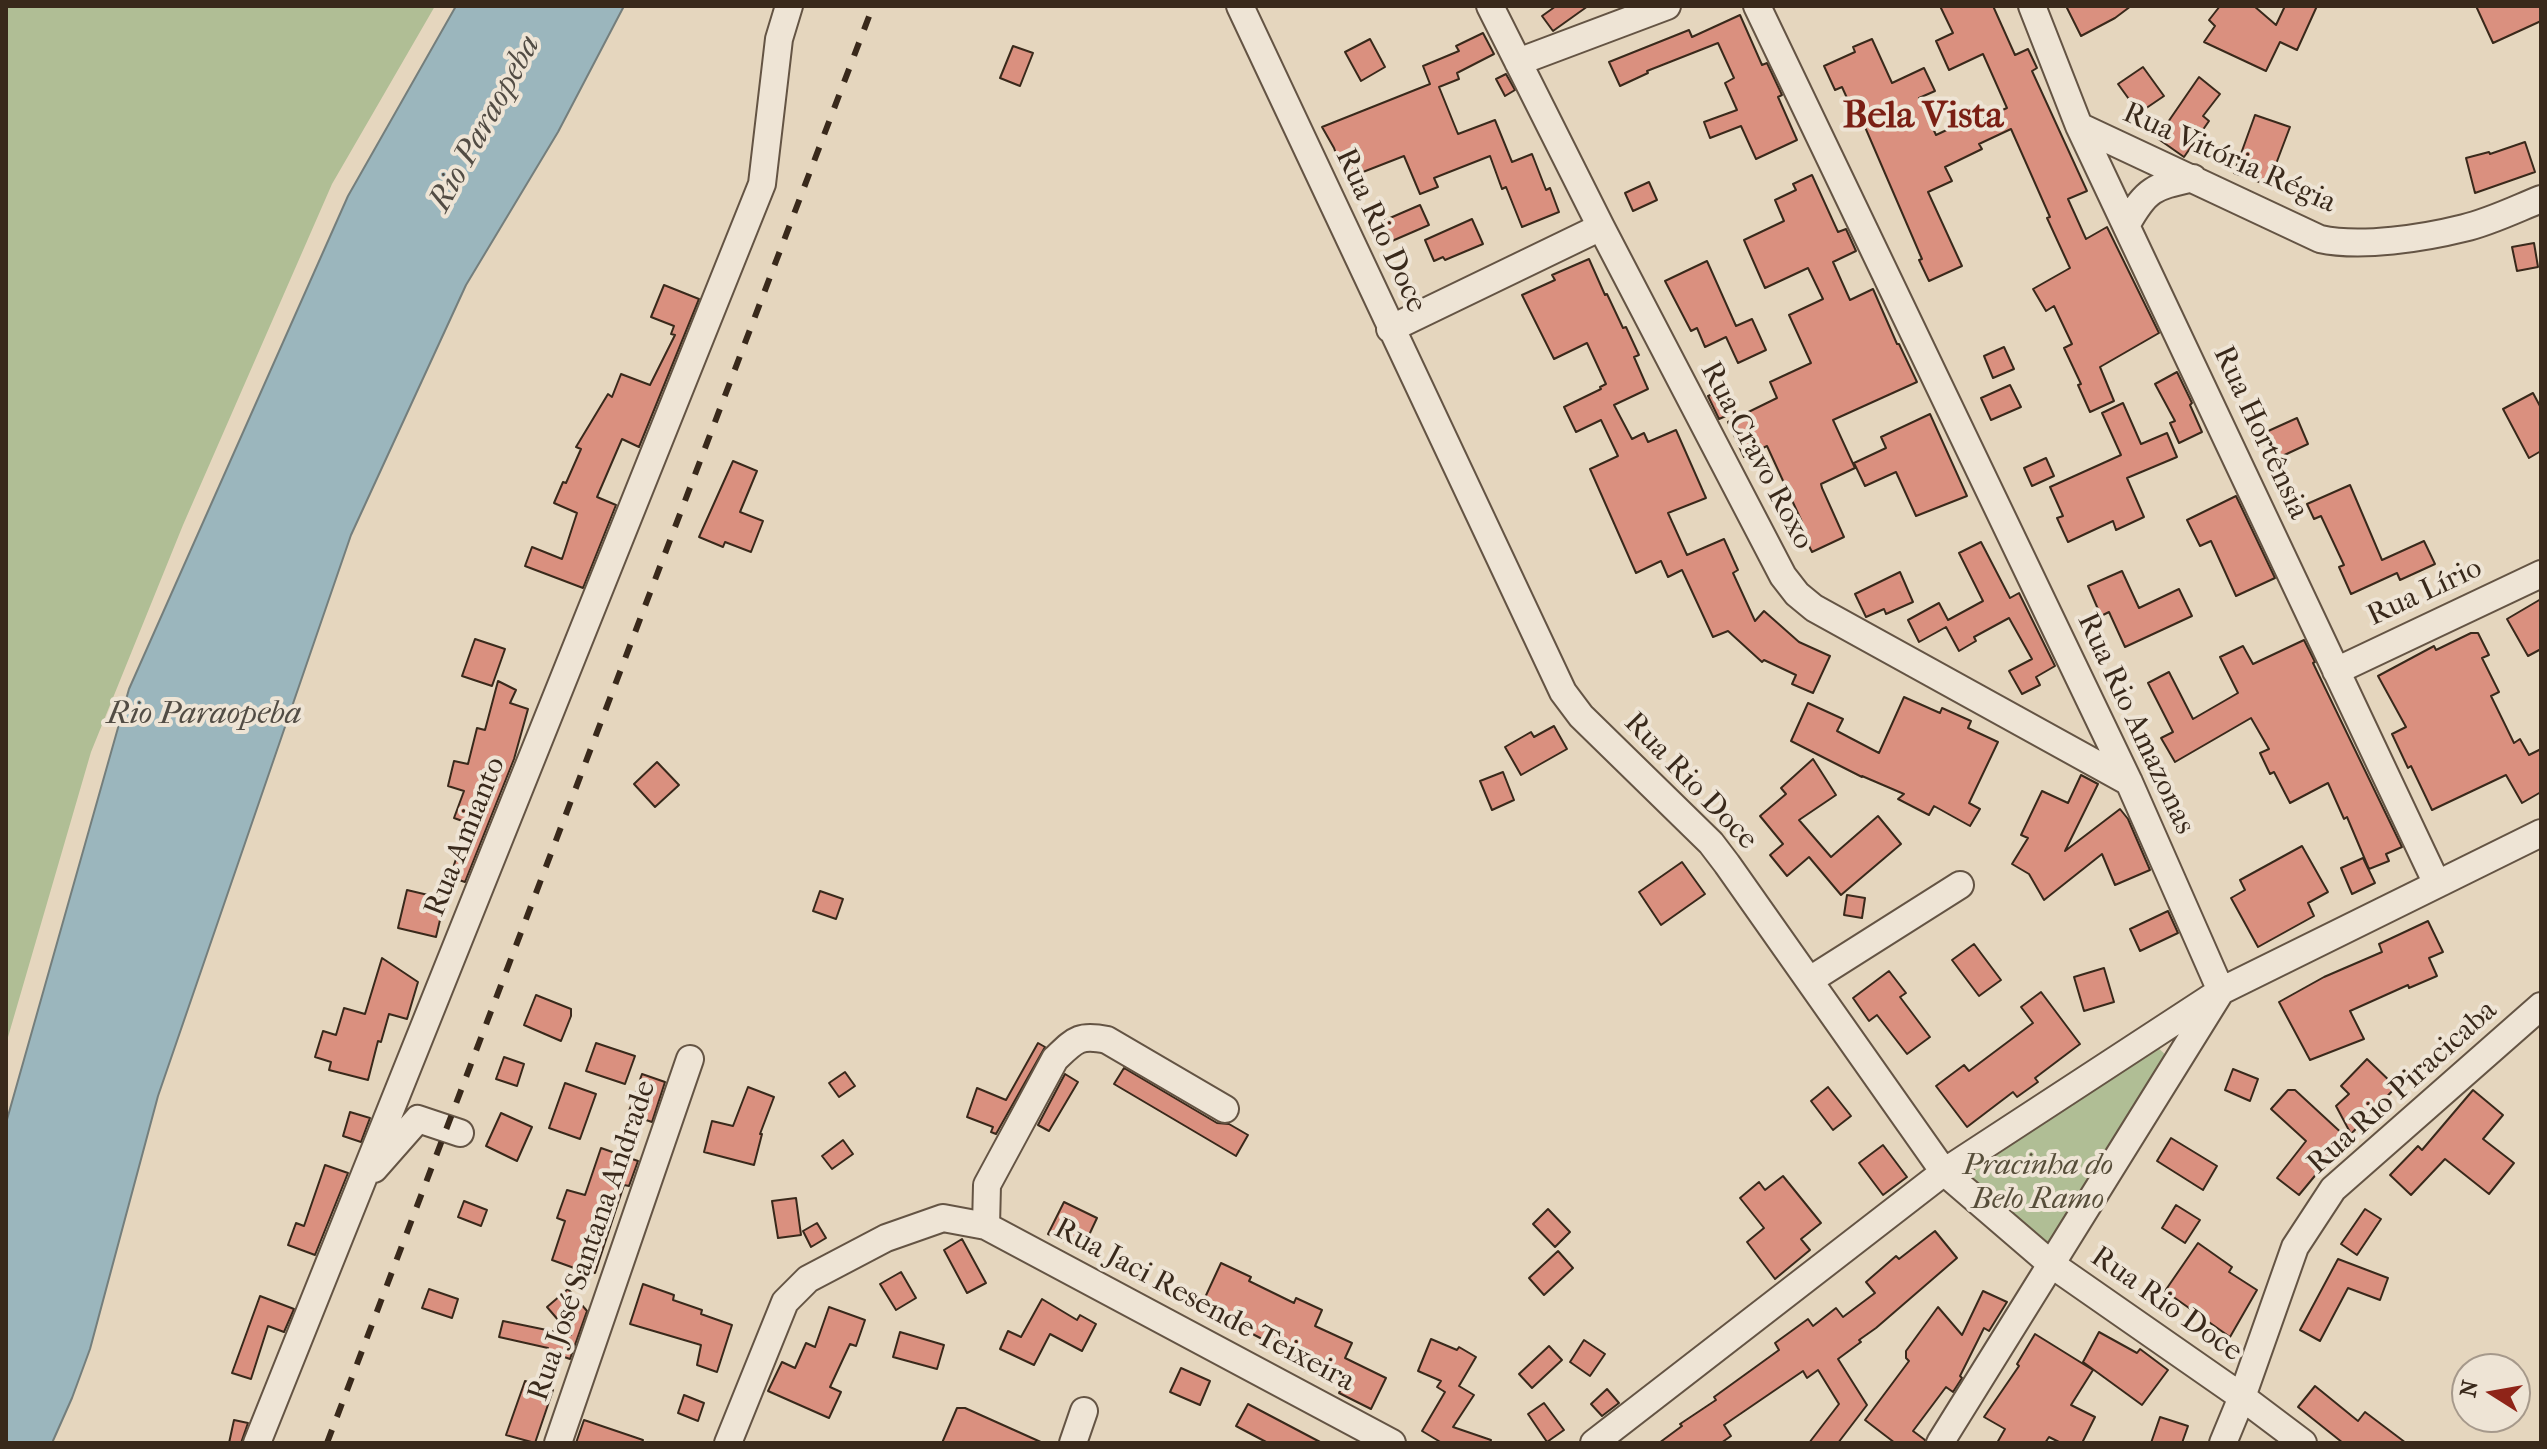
<!DOCTYPE html>
<html>
<head>
<meta charset="utf-8">
<style>
  body { margin:0 }
  #map { position:relative; width:2547px; height:1449px; overflow:hidden; background:#e5d6be; font-family:"IM FELL French Canon",serif }
  canvas { display:block }
  .frame { position:absolute; inset:0; border:8px solid #39291b; pointer-events:none }
  .north { position:absolute; left:2451px; top:1353px; width:80px; height:80px; box-sizing:border-box; background:#eee4d5; border:2px solid #a6998b; border-radius:50%; rotate:281deg; font-size:22px; font-weight:700; line-height:32px; text-align:center; color:#39291b }
  .north::after { content:''; display:block; margin:auto; width:28px; height:36px; background:#8f2418; clip-path:polygon(50% 0,100% 100%,50% 72%,0 100%) }
</style>
</head>
<body>
<div id="map">
<canvas width="2547" height="1449"></canvas>
<div class="frame"></div>
<div class="north">N</div>
</div>
<script>
const ctx = document.querySelector('canvas').getContext('2d');
ctx.lineJoin = 'round';
function fillPath(path, color) {
  ctx.fillStyle = color;
  ctx.fill(path, 'evenodd');
}
function stroke(path, color, width, dash) {
  ctx.strokeStyle = color;
  ctx.lineWidth = width;
  ctx.lineCap = dash ? 'butt' : 'round';
  ctx.setLineDash(dash || []);
  ctx.stroke(path);
}
function drawText(font, color, halo, rows, align = 'center') {
  ctx.font = font + ' "IM FELL French Canon",serif';
  ctx.lineWidth = 8;
  ctx.setLineDash([]);
  ctx.textBaseline = 'middle';
  ctx.strokeStyle = halo;
  ctx.fillStyle = color;
  for (const [text, x, y, turn = 0] of rows) {
    ctx.save();
    ctx.translate(x, y);
    ctx.rotate((+turn || 0) * Math.PI / 180);
    ctx.textAlign = isNaN(turn) ? turn : align;
    if (halo) ctx.strokeText(text, 0, 0);
    ctx.fillText(text, 0, 0);
    ctx.restore();
  }
}
fillPath(new Path2D(`
  M6 6H435L332 184 183 525 91 752 6 1044Z
  M2154 1044 2169 1058 2050 1259 1962 1180Z`), '#b0be95');
const water = new Path2D(`
  M456 6H624L558 132 466 285 351 535 158 1096 90 1349 72 1398 52 1443H6V1123L129 689 348 196Z`);
fillPath(water, '#9bb6bd');
stroke(water, '#747e7c', 2);
const building = new Path2D(`
  M1556 6H1588L1553 31 1542 16Z
  M1940 6H1993L2015 55 2028 49 2037 68 2032 71 2087 191 2068 199 2086 239 2107 227 2159 333 2100 367 2114 401 2090 412 2078 385 2081 384 2064 348 2072 344 2054 306 2046 311 2033 289 2070 268 2047 218 2050 217 2011 129 1979 144 1982 149 1945 167 1952 181 1928 192 1962 266 1929 281 1919 260 1922 259 1865 127 1861 129 1842 87 1835 90 1824 66 1855 52 1853 47 1872 39 1892 83 1924 68 1935 91 1919 98 1936 135 1968 120 1970 124 2007 108 1983 54 1949 70 1936 41 1953 33Z
  M2066 6H2131L2115 18 2081 36Z
  M2220 6H2254L2276 25 2285 6H2317L2297 50 2280 42 2266 71 2204 42 2215 26 2209 20Z
  M2476 6H2541V21L2493 43Z
  M1740 15 1762 65 1767 63 1782 95 1778 97 1797 140 1756 159 1741 126 1710 138 1704 122 1737 110 1725 83 1734 78 1718 43 1647 71 1648 73 1620 86 1609 62 1689 30 1692 37Z
  M1483 33 1494 54 1457 73 1459 79 1439 87 1458 134 1495 120 1512 162 1532 154 1546 190 1550 188 1559 212 1522 227 1506 187 1502 189 1490 156 1434 178 1438 187 1420 194 1404 156 1345 179 1334 148 1322 127 1430 84 1423 66 1459 51 1456 46Z
  M1370 39 1385 67 1361 81 1345 52Z
  M1013 46 1033 53 1020 86 1000 78Z
  M2143 67 2164 96 2139 113 2118 84Z
  M1506 74 1515 90 1505 96 1496 79Z
  M2199 77 2220 94 2203 116 2209 121 2184 157 2157 138Z
  M2255 115 2290 127 2268 185 2234 173Z
  M2525 142 2535 172 2475 193 2466 158 2489 152 2490 154Z
  M1812 175 1838 232 1846 229 1856 251 1833 262 1850 300 1873 289 1897 344H1899L1917 382 1833 420 1855 468 1821 484 1822 488 1844 537 1812 552 1798 524 1802 522 1767 446 1744 457 1728 422 1777 398 1770 382 1811 363 1789 315 1823 299 1808 268 1765 288 1744 240 1784 221 1775 200 1796 190 1793 184Z
  M1649 182 1657 200 1633 211 1625 193Z
  M1420 205 1429 225 1392 241 1383 221Z
  M1472 219 1483 244 1445 260 1443 257 1434 261 1425 240Z
  M2534 243 2538 267 2517 271 2512 247Z
  M1589 259 1605 295 1607 294 1623 328 1626 327 1639 355 1634 357 1648 389 1614 405 1632 439 1644 433 1648 442 1676 430 1706 498 1668 513 1687 555 1724 539 1738 570 1733 573 1755 621 1764 611 1799 642 1830 656 1813 693 1792 684 1796 675 1764 660 1762 662 1728 631 1713 637 1682 570 1668 577 1661 561 1636 573 1590 469 1618 456 1601 420 1576 432 1564 407 1601 389 1600 387 1606 384 1587 343 1554 359 1522 295 1555 280 1552 275Z
  M1707 261 1736 326 1752 319 1766 350 1738 363 1726 337 1705 347 1697 328 1691 331 1665 281Z
  M664 285 699 299 639 447 622 439 597 497 616 505 583 588 525 566 532 547 562 559 577 513 554 503 563 482 566 483 581 449 576 447 608 394 612 397 621 374 650 385 675 335 671 334 674 326 651 317Z
  M2004 347 2014 369 1993 378 1984 356Z
  M2177 372 2192 403 2190 405 2202 432 2179 443 2170 423 2175 421 2155 384Z
  M2010 385 2021 407 1991 420 1981 398Z
  M1725 389 1735 412 1719 419 1708 396Z
  M2533 393 2541 408V451L2529 458 2503 409Z
  M2123 403 2141 444 2167 433 2177 457 2127 478 2144 517 2116 530 2113 521 2068 542 2057 518 2063 516 2050 487 2121 455 2102 413Z
  M1930 414 1967 496 1916 516 1896 472 1865 486 1854 463 1886 448 1881 437Z
  M2297 418 2308 444 2278 458 2266 432Z
  M2046 458 2054 476 2032 486 2024 468Z
  M733 461 757 471 740 512 763 521 751 552 725 542 723 547 699 537Z
  M2350 485 2382 560 2424 541 2435 564 2400 580 2397 573 2351 594 2339 567 2344 565 2321 516 2314 519 2307 504Z
  M2236 496 2275 578 2236 596 2211 541 2200 546 2187 520Z
  M1981 542 2010 598 2019 593 2055 666 2036 677 2040 685 2022 694 2009 671 2032 659 2009 618 1974 637 1976 641 1959 651 1946 627 1919 642 1908 620 1939 603 1948 620 1983 601 1959 553Z
  M2122 571 2139 608 2179 589 2192 616 2125 647 2109 612 2101 616 2088 586Z
  M1900 572 1913 602 1886 614 1884 609 1866 617 1855 594Z
  M2541 599V649L2528 656 2507 619Z
  M2471 633H2478L2489 655 2482 658 2499 692 2491 696 2514 743 2520 739 2529 755 2541 749V792L2522 803 2506 775 2432 810 2411 766 2408 768 2392 734 2406 727 2378 676 2434 646 2436 650Z
  M475 639 505 649 492 686 462 676Z
  M2304 640 2315 662 2313 663 2402 847 2386 854 2389 861 2369 869 2347 817 2344 819 2328 783 2290 803 2274 772 2270 774 2260 753 2269 749 2251 718 2175 762 2161 738 2173 732 2148 683 2169 672 2193 719 2238 693 2220 657 2243 646 2253 664Z
  M498 681 516 690 510 703 528 709 514 759 465 882 450 877 468 823 454 818 464 791 448 786 454 761 468 764 477 728 485 730Z
  M1904 697 1940 713 1942 708 1971 721 1968 728 1998 742 1969 803 1980 809 1970 826 1934 806 1929 815 1898 799 1904 794 1862 776V777L1791 741 1808 703 1843 719 1837 731 1879 753Z
  M1554 726 1567 749 1521 775 1505 747 1531 732 1534 737Z
  M1813 759 1836 795 1799 820 1831 857 1878 816 1901 844 1841 895 1809 857 1787 876 1770 855 1783 844 1760 816 1786 794 1781 788Z
  M657 762 679 785 655 807 634 784Z
  M1503 772 1514 800 1492 810 1480 781Z
  M2081 775 2098 784 2065 851 2120 809 2128 819 2150 870 2115 885 2102 854 2044 900 2029 874 2012 864 2028 838 2021 835 2042 791 2068 803Z
  M2302 846 2328 892 2308 903 2314 916 2258 947 2231 898 2245 890 2240 880Z
  M2363 858 2375 883 2352 894 2341 868Z
  M1682 862 1705 894 1661 925 1639 892Z
  M407 890 445 899 436 937 398 928Z
  M820 891 843 899 836 919 813 911Z
  M1847 895 1865 898 1862 918 1844 915Z
  M2168 911 2178 933 2140 951 2130 929Z
  M2428 921 2443 952 2429 958 2437 976 2409 988 2408 985 2350 1011 2364 1039 2310 1060 2279 1002 2324 977 2382 952 2379 944Z
  M1974 944 2001 980 1979 996 1952 960Z
  M382 958 418 982 407 1019 389 1014 381 1042 378 1041 368 1080 329 1070 331 1062 315 1057 323 1031 336 1035 344 1008 365 1014Z
  M2104 968 2114 1002 2084 1011 2074 977Z
  M1889 971 1906 993 1900 997 1930 1037 1907 1054 1877 1015 1869 1021 1853 998Z
  M2041 992 2080 1044 2035 1078 2038 1082 2017 1097 2013 1092 1967 1127 1936 1086 1964 1065 1969 1071 2033 1023 2021 1007Z
  M536 995 571 1009V1016L561 1041 524 1025Z
  M596 1043 635 1056 625 1084 586 1071Z
  M1038 1043 1045 1047 996 1134 991 1132 993 1127 967 1117 977 1088 1006 1100Z
  M504 1057 524 1064 517 1086 496 1079Z
  M2367 1059 2396 1087 2351 1134 2336 1106 2349 1094 2341 1086Z
  M1124 1068 1217 1123 1229 1124 1248 1135 1236 1156 1114 1084Z
  M2233 1069 2258 1079 2250 1101 2225 1090Z
  M845 1072 855 1086 839 1097 829 1083Z
  M642 1074 665 1082 652 1122 628 1114Z
  M1065 1074 1078 1082 1049 1131 1038 1125Z
  M565 1083 596 1094 580 1139 549 1128Z
  M748 1087 774 1097 760 1134H762L754 1165 704 1152 712 1121 733 1126Z
  M1828 1087 1851 1116 1833 1130 1811 1101Z
  M2288 1090H2295L2347 1138 2320 1164 2323 1166 2299 1195 2277 1178 2306 1141 2271 1109Z
  M2473 1090 2503 1115 2483 1139 2514 1163 2489 1194 2445 1159 2411 1195 2390 1175 2418 1146 2422 1150Z
  M350 1112 370 1118 361 1142 343 1136Z
  M501 1113 532 1127 517 1161 486 1146Z
  M2171 1138 2217 1166 2203 1190 2157 1161Z
  M843 1140 853 1154 832 1169 822 1156Z
  M1883 1145 1907 1177 1883 1195 1859 1163Z
  M601 1148 638 1161 629 1186 624 1185 595 1273H588L552 1260 565 1221 557 1218 567 1190 585 1195Z
  M325 1165 348 1173 315 1255 288 1245 296 1223 304 1226Z
  M1783 1176 1821 1223 1801 1239 1810 1250 1775 1279 1747 1242 1764 1228 1740 1198 1759 1182 1765 1190Z
  M796 1198 801 1235 778 1238 772 1201Z
  M464 1201 487 1210 481 1226 458 1217Z
  M1064 1202 1097 1218 1082 1250 1048 1234Z
  M2176 1205 2200 1220 2185 1243 2162 1228Z
  M1548 1209 1570 1232 1555 1247 1533 1224Z
  M2365 1209 2381 1219 2357 1255 2341 1244Z
  M817 1223 826 1238 811 1247 803 1231Z
  M1935 1231 1957 1258 1876 1328 1859 1340 1861 1342 1838 1359 1867 1405 1838 1443H1809L1839 1404 1818 1370 1807 1378 1803 1371 1724 1425 1731 1436 1721 1443H1659L1682 1426 1680 1424 1716 1400 1714 1397 1779 1350 1775 1343 1808 1319 1813 1326 1836 1308 1843 1317 1875 1293 1866 1282 1896 1256 1899 1259Z
  M962 1239 986 1283 967 1293 944 1250Z
  M2198 1243 2232 1267 2229 1272 2257 1290 2230 1337 2165 1291Z
  M1558 1251 1573 1268 1544 1295 1529 1278Z
  M2338 1259 2388 1278 2380 1300 2348 1288 2320 1341 2300 1330Z
  M1221 1263 1251 1277 1249 1281 1294 1303 1296 1298 1322 1310 1315 1326 1352 1343 1345 1358 1386 1378 1371 1409 1339 1393 1342 1387 1302 1369 1305 1361 1235 1325 1238 1320 1202 1304Z
  M901 1272 916 1298 896 1310 880 1284Z
  M643 1284 674 1295 673 1300 702 1310 701 1314 732 1325 717 1372 697 1365 701 1345 630 1324Z
  M429 1289 458 1299 452 1318 422 1308Z
  M568 1289 587 1311 570 1359 547 1351 548 1348 499 1337 503 1321 571 1335 547 1307Z
  M1983 1291 2007 1302 1989 1331 1984 1328 1960 1376 1962 1378 1953 1392 1946 1387 1913 1431 1925 1440 1924 1443H1895L1865 1420 1909 1361 1906 1358V1351L1938 1307 1962 1335Z
  M260 1296 294 1309 284 1332 268 1326 251 1379 232 1373Z
  M1042 1299 1077 1320 1080 1315 1096 1324 1082 1351 1050 1334 1034 1365 1000 1349 1008 1331 1021 1337Z
  M829 1307 865 1320 856 1346 850 1344 830 1387 841 1392 829 1418 768 1391 782 1362 795 1368 806 1343 815 1347Z
  M900 1332 944 1345 937 1369 893 1357Z
  M2099 1332 2137 1353 2140 1349 2168 1370 2142 1405 2083 1362Z
  M2035 1334 2093 1370 2071 1405 2095 1417 2082 1443H2061L2049 1437 2045 1443H1997L2005 1429 1984 1417 2019 1366 2017 1364Z
  M1431 1339 1457 1350 1459 1347 1476 1357 1459 1386 1474 1395 1453 1427 1491 1440 1490 1443H1442L1422 1431 1445 1392 1437 1387 1441 1381 1418 1371Z
  M1584 1340 1605 1354 1590 1376 1570 1362Z
  M1549 1346 1562 1360 1532 1388 1519 1374Z
  M1181 1368 1210 1381 1200 1405 1170 1392Z
  M525 1381 553 1390 535 1443 506 1435Z
  M2315 1386 2358 1421 2365 1412 2406 1443H2343L2298 1407Z
  M1607 1389 1619 1403 1602 1416 1591 1404Z
  M684 1395 704 1403 698 1421 678 1413Z
  M1544 1403 1564 1430 1547 1442 1528 1414Z
  M1248 1404 1322 1443H1268L1236 1426Z
  M957 1408H965L1043 1443H942Z
  M2160 1417 2188 1426 2182 1443H2151Z
  M234 1420 248 1423 241 1443H229Z
  M584 1420 643 1440 642 1443H576Z`);
fillPath(building, '#da907f');
stroke(building, '#39291b', 2);
const minor = new Path2D(`
  M1240 6 1563 692 1581 716 1711 843 1727 864 1944 1172 2051 1264 2242 1397 2303 1443
  M1490 6 1601 227 1783 576 1797 594 1814 608 2129 782
  M1757 6 2129 782 2221 991 1940 1443
  M2032 6 2079 126 2437 884
  M1518 62 1667 6
  M2079 126 2320 239C2361 248 2424 238 2464 228 2490 222 2516 209 2541 199
  M2127 224C2147 188 2154 187 2193 178
  M1390 329 1601 227
  M2336 671 2541 574
  M1810 980 1960 885
  M374 1169 418 1119 460 1133
  M986 1226 987 1185 1055 1059C1075 1040 1079 1034 1107 1040L1225 1109
  M257 1443 762 184 779 39 789 6
  M558 1443 690 1059
  M728 1443 785 1302 808 1279 886 1238 943 1218 986 1226 1392 1443
  M1073 1443 1084 1411
  M1594 1443 1944 1172 2221 991 2541 833
  M2223 1443 2242 1397 2295 1247 2333 1189 2541 1006`);
stroke(minor, '#645444', 30);
stroke(minor, '#eee4d5', 26);
stroke(new Path2D(`
  M327 1443 873 6`), '#39291b', 6, [14, 14]);
drawText('30px', '#39291b', '#eee4d5', [
  ["Rua Vitória Régia",2229,159,24],
  ["Rua Rio Doce",1380,231,65],
  ["Rua Hortênsia",2260,433,65],
  ["Rua Cravo Roxo",1756,456,62],
  ["Rua Lírio",2425,593,-25],
  ["Rua Rio Amazonas",2135,724,65],
  ["Rua Rio Doce",1690,782,46],
  ["Rua Amianto",466,837,-68],
  ["Rua Rio Piracicaba",2403,1088,-42],
  ["Rua José Santana Andrade",593,1241,-71],
  ["Rua Rio Doce",2166,1305,35],
  ["Rua Jaci Resende Teixeira",1204,1306,28]
]);
drawText('italic 30px', '#574e3a', '#eee4d5', [
  ["Pracinha do",2038,1167],
  ["Belo Ramo",2038,1201]
]);
drawText('italic 32px', '#524c44', '#eee4d5', [
  ["Rio Paraopeba",486,124,-61],
  ["Rio Paraopeba",204,715]
]);
drawText('bold 38px', '#7a1f14', '#eee4d5', [
  ["Bela Vista",1923,118]
]);
</script>
</body>
</html>
